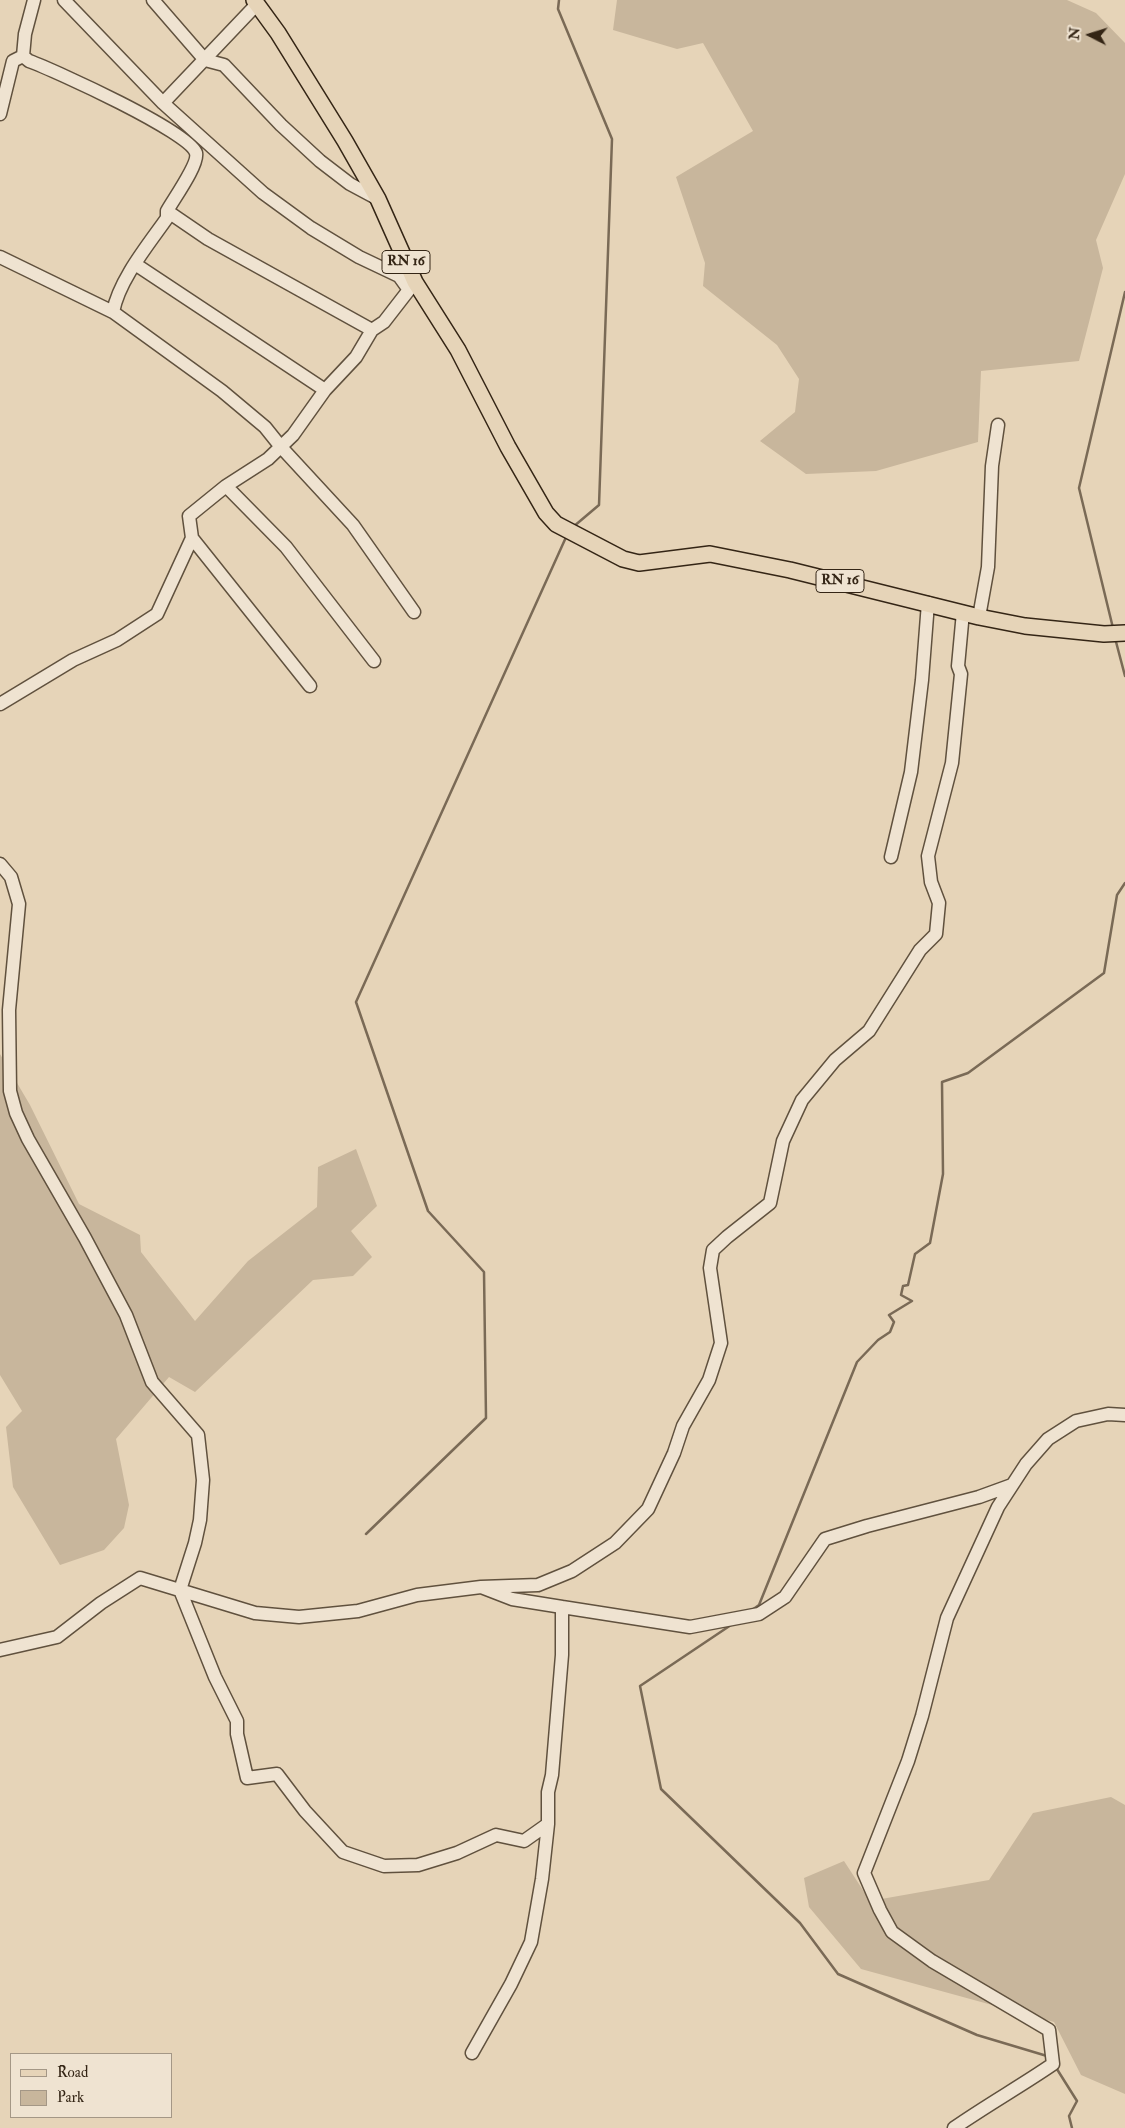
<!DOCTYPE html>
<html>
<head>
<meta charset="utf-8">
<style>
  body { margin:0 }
  #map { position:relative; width:1125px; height:2128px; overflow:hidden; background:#e6d4b8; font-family:"IM FELL Double Pica",serif }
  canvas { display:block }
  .legend { position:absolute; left:10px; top:2053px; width:162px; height:65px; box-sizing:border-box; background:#efe3d1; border:1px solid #a49786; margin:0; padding:6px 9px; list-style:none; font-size:15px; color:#342515 }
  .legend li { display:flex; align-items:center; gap:10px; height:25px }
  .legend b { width:25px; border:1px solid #a49786 }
  .north { position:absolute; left:1065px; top:10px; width:50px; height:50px; -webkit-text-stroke:4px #efe3d1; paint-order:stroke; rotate:275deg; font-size:14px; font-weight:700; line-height:20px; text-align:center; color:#342515 }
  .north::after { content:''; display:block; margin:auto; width:18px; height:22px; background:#342515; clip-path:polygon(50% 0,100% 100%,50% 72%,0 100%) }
</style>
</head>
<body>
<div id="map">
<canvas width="1125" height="2128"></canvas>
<ul class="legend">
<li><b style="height:6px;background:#e6d4b8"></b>Road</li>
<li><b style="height:14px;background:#c8b69c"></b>Park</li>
</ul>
<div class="north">N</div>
</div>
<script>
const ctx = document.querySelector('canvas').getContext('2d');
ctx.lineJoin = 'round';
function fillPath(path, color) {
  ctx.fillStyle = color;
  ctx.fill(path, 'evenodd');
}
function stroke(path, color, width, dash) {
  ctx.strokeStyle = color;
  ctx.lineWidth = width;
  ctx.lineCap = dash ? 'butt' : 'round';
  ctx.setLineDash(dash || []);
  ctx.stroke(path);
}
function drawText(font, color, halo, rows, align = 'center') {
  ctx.font = font + ' "IM FELL Double Pica",serif';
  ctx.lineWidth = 4;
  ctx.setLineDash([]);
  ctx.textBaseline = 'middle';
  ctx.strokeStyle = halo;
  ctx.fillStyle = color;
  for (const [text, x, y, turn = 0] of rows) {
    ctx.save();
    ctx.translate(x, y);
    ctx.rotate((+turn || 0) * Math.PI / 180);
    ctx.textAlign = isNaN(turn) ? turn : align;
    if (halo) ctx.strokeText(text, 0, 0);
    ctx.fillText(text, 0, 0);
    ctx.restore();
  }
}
fillPath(new Path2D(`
  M617 0H1067L1096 13 1125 43V174L1096 240 1103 268 1079 361 981 371 978 442 876 471 806 474 760 441 795 412 799 379 777 345 703 286 705 263 676 177 753 131 703 43 677 49 613 30Z
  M0 1054 30 1105 79 1204 140 1235 141 1252 195 1321 248 1261 317 1207 318 1167 356 1149 377 1206 351 1231 372 1257 353 1276 313 1280 195 1392 169 1377 116 1439 129 1505 124 1528 104 1550 60 1565 13 1487 6 1427 22 1411 0 1375Z
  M1111 1797 1125 1805V2094L1081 2075 1054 2022 861 1969 809 1907 804 1878 844 1861 870 1901 989 1880 1033 1813Z`), '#c8b69c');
stroke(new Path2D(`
  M559 0 558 9 612 139 599 505 573 527
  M1113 628 1079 488 1125 292
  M1115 638 1125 676
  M366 1534 486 1418 484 1272 428 1211 356 1002 567 535
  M752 1610 759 1605 857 1362 878 1340 890 1332 894 1322 889 1315 912 1301 901 1295 903 1286 908 1285 915 1254 930 1243 943 1174 942 1082 968 1073 1104 973 1117 895 1125 883
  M731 1625 640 1686 661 1789 800 1923 838 1974 977 2035 1047 2056
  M1055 2066 1077 2101 1069 2116 1072 2128`), '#7a6a56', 2.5);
const minor = new Path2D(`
  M34 0 25 34 23 56 29 61C54 70 190 132 196 153 199 164 173 200 167 211V218C148 245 119 280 113 312L222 391 265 427 281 447 353 525 414 612
  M64 0 163 103 263 193 311 228 359 257 399 276 409 290
  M153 0 205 60 224 65 281 125 320 161 350 184 378 199
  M163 103 257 4
  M0 114 13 61 23 56
  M167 211 208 239 372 330
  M0 257 113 312
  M135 264 325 390
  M226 486 286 547 374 661
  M979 617 988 567 992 466 998 425
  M310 686 192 538 189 516 226 486 268 459 293 435 325 390 356 357 372 330 384 322 415 282
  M0 704 73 660 117 640 157 614 192 538
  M891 857 911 772 922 680 928 603
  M0 864 11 877 19 904 9 1010 10 1091 16 1113 28 1139 85 1238 126 1315 152 1382 198 1435 203 1480 200 1520 195 1543 180 1590 215 1677 237 1721V1734L247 1778 277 1774 305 1811 343 1852 384 1866 418 1865 457 1853 496 1835 524 1841 548 1824
  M481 1587 538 1585 572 1571 615 1543 648 1509 674 1453 683 1426 709 1380 721 1343 710 1268 713 1250 727 1237 770 1203 783 1141 802 1100 835 1060 869 1031 920 950 936 934 939 903 931 882 928 856 952 763 961 674 958 666 963 612
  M562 1607 690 1627 759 1614 785 1597 825 1539 867 1526 979 1497 1012 1485
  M0 1650 57 1637 101 1603 140 1578 255 1613 299 1617 358 1611 417 1595 481 1587 512 1599 562 1607V1655L552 1775 548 1792V1824L542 1879 531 1942 511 1984 472 2053
  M954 2128C987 2105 1021 2086 1053 2064L1049 2030 932 1961 892 1932 880 1910 864 1873 908 1761 922 1716 947 1618 998 1507 1026 1464 1048 1439 1076 1421 1108 1414 1125 1415`);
const major = new Path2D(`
  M254 0 278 33 345 141 378 199 415 282 458 350 508 447 546 513 556 524 623 559 639 563 710 554 790 570 979 617 1025 626 1104 634 1125 633`);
stroke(minor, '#60513e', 15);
stroke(major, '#342515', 18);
stroke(minor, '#efe3d1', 12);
stroke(major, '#e6d4b8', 15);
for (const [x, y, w] of [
  [406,262,48],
  [840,581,48]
]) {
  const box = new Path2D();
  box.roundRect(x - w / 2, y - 11.5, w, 23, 4);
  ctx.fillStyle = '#efe3d1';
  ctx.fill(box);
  stroke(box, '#342515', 1);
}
drawText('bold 14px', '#342515', null, [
  ["RN 16",406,262],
  ["RN 16",840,581]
]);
</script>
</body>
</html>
